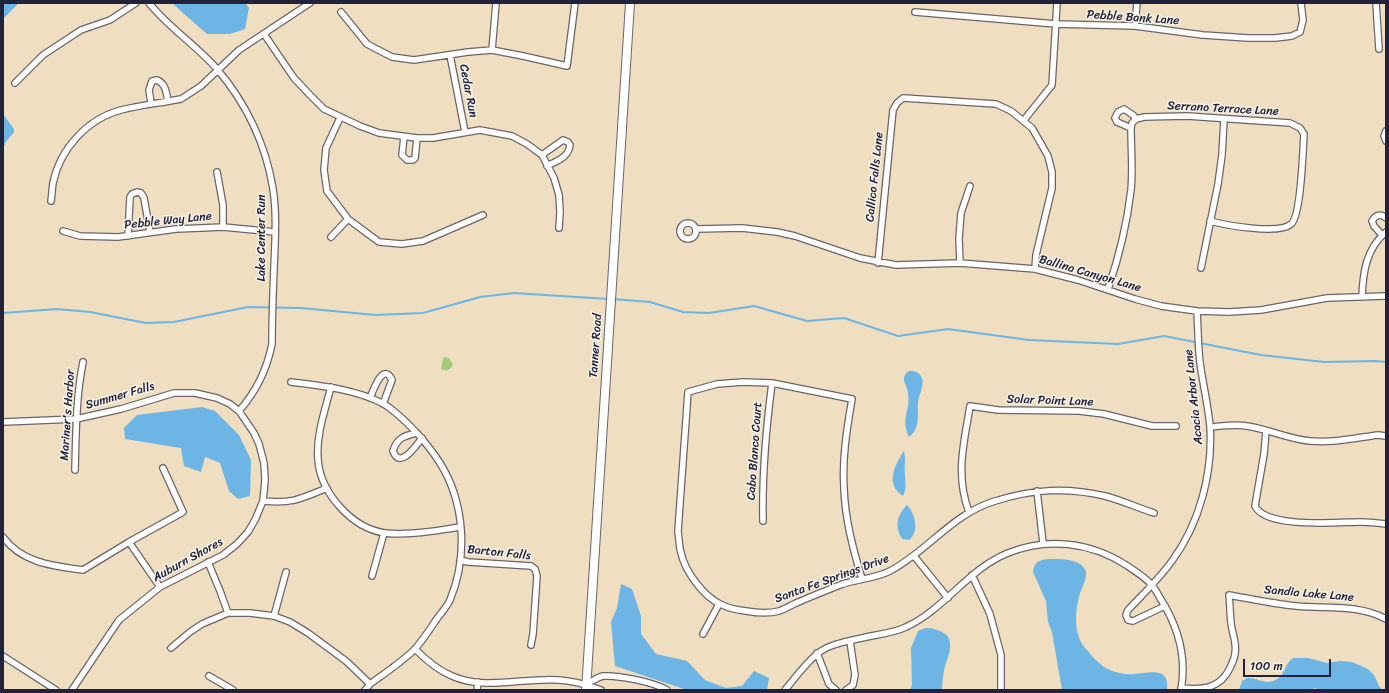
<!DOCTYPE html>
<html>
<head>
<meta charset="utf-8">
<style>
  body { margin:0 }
  #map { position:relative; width:1389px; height:693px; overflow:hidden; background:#f0dec0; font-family:Sriracha,sans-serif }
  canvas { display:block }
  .frame { position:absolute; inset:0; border:4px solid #22223b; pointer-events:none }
  .scale { position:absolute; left:1243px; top:659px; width:88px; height:18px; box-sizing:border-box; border:2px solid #22223b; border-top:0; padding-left:5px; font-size:12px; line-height:14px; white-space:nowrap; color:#22223b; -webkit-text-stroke:3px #f7f3e8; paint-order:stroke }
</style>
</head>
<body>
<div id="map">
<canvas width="1389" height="693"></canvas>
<div class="frame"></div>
<div class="scale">100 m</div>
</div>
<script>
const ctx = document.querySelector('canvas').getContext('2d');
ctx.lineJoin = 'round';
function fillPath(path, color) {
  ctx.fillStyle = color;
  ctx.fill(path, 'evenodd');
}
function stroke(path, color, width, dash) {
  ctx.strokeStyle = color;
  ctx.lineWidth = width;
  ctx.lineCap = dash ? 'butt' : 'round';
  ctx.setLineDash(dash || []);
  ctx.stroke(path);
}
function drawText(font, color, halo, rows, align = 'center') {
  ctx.font = font + ' Sriracha,sans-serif';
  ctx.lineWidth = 3;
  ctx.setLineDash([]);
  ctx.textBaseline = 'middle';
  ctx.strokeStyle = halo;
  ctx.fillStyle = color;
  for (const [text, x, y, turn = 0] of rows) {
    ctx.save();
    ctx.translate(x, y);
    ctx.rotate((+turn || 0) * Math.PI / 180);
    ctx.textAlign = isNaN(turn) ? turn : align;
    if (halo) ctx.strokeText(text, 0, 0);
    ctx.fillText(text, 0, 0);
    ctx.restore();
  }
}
fillPath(new Path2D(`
  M445 357 449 358 453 364 451 368 446 371 441 369 443 358Z`), '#a1cd7a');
fillPath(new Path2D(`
  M3 3H19L3 19Z
  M174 3H245L249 8 245 29 230 34H207L174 5Z
  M3 114 14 129V132L5 143 3 150Z
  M909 371C912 371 915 371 918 373 928 380 919 393 918 402 917 415 921 428 909 437 900 417 911 411 908 394 908 388 904 384 904 379 904 375 906 373 909 371Z
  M202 407 215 411 239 435 251 460 250 496 238 499 229 491 220 463 205 457 201 472 184 466 181 448 125 439 124 428 137 415Z
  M904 451C906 459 904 466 905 474 905 482 907 488 903 496 885 484 894 466 904 451Z
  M907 505C915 513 920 532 909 540L903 539 901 537C894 525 898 514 907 505Z
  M1048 559C1059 559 1082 558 1086 572 1087 579 1082 587 1080 593 1075 611 1073 633 1085 648 1092 656 1101 667 1110 670 1117 673 1128 675 1135 674 1149 673 1170 666 1167 690H1062L1052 632 1048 622 1046 601 1033 572C1034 562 1039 560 1048 559Z
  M621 584 632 589 641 616V634L656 654 687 661 705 680 726 688 742 686 754 671 769 678 767 690H687L615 666 611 622 617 608Z
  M926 628C933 628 938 630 944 633 957 642 946 659 944 671 943 677 942 684 942 690H910L912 685 911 648 918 631Z
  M1294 658H1308L1327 663 1340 661 1352 662 1368 669 1374 675 1379 686 1382 690H1319L1315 688 1310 690H1239L1242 681 1247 678C1255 677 1265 684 1273 681 1285 678 1285 661 1294 658Z`), '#6cb5e4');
stroke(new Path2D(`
  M613 299 650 302 683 312 709 313 754 306 807 321 844 318 898 336 948 329 1029 340 1118 344 1164 336 1261 355 1324 362 1376 361 1386 362
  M3 313 57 309 90 312 146 323 174 322 248 307 301 308 375 315 423 313 480 297 514 293 608 299`), '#6cb5e4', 2);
const street = new Path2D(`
  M149 3C169 28 196 45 217 69 246 103 266 145 273 189 277 214 275 242 274 268 273 293 272 318 272 344 267 369 256 392 239 411
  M1376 3 1379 49
  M341 12 367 44 392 57 414 60 468 52 492 50 523 56 567 66 575 3
  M915 12 1056 24 1135 26 1203 35 1248 38H1275L1292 36 1300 32 1303 20 1301 3
  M1135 26 1137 3
  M264 34 294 78 309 94 324 109 360 126 379 133 417 138H433L480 130 512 136 527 144 542 155 554 178 559 195 560 212 559 228
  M492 50 496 3
  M450 55 465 132
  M15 83 43 55 81 30 110 20 136 3
  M151 103 149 90 152 81 157 80C166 84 166 92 168 101
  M340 118 326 148 324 170 327 191 348 219 379 242 402 244 423 241 483 215
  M1024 120 1052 85 1057 3
  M1131 128 1117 122 1115 118 1118 112 1124 109 1133 115 1136 119
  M1386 131 1384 136 1386 141
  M404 137 402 155 407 160H413L415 158 417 138
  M542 155 563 140 568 142 570 145C569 157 557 161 547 166
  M217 172 223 205V227
  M51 201C52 195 52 189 53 183 60 149 87 119 121 110 140 105 161 103 181 99L201 86 239 50 310 3
  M680 231a8 8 0 1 1 16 0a8 8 0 1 1-16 0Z
  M696 229 742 228 777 232 795 236 860 258 896 265 960 263 1035 269 1078 280 1135 299 1161 306 1197 311 1229 312 1261 310 1327 298 1386 296
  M63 231 80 236 118 237 176 229 201 228 223 227 275 232
  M1382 235 1374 226 1372 221C1375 215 1381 213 1386 218
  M128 236 130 197 132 194 137 192 141 193 144 198 150 232
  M331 237 348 219
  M878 263 893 110 897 103 903 98 996 104 1011 111 1032 128 1048 156 1052 172V188L1036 255 1035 269
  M960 263 959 239 961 213 970 186
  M1201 268 1218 184 1222 155 1224 119
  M1108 289C1119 257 1127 224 1131 190 1133 169 1131 149 1131 128L1132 123 1136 119 1144 117 1187 116 1290 123 1300 128 1304 134C1303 149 1301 217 1291 224 1279 235 1225 225 1210 221
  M1362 297C1363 272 1366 249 1386 232
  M291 382C322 386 354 389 382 403 395 410 406 422 416 432 425 442 433 452 440 463 465 503 468 557 450 600 447 607 441 613 436 620 430 629 423 640 415 649 402 662 385 673 370 684L365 690
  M331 387C325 410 316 435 318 459 320 492 351 528 385 533 409 536 438 530 461 527
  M370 398C373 391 383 361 392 380L383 404
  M3 422 76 419 121 409 174 393H195L217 398 230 404 239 411 254 433 259 444 264 463 265 480 263 501 255 520 248 532 237 544 223 555 160 587 119 620 72 690
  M1210 427C1222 426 1235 424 1247 426 1268 429 1288 439 1310 441 1333 443 1356 438 1378 435L1386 436
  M1266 431 1264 454 1255 506C1266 529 1339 522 1361 522 1370 522 1378 523 1386 524
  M416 433C404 436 397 438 393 451 400 470 416 446 422 438
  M75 470C76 434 76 397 83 362
  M1037 491 1043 543
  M263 501C291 504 301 499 327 488
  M969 512C955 475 964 443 970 406L998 410 1079 411 1104 414 1152 426H1176
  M763 521C762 475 766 429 772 383
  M3 537C22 563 53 566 83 570L129 542 183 512 163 468
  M129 542 160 587
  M914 556 948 598
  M460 560 468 562 531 566 535 569 537 576 533 634 531 645
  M208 562 220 591 228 613
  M972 575 990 614 1001 655V690
  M372 576 384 533
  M862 579C853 549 845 519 844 488 842 458 847 428 852 399L772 383 743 382 717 384 688 392 678 531C679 538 679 546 681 553 685 571 703 596 720 604 728 608 737 610 746 611 757 613 768 614 779 611 785 609 790 606 796 603 810 597 825 591 840 585 856 579 874 579 890 571 928 551 952 514 995 501 1033 489 1067 487 1105 496 1121 500 1138 508 1154 513
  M1165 606 1133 621 1128 620 1126 615 1128 610C1143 594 1159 579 1172 561 1200 523 1213 472 1210 426 1208 405 1203 384 1200 363 1198 346 1198 328 1197 311
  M274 616 286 572
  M703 634 719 604
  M171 648 190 632 202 624 228 613H250L274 616 290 622 308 633 346 661 370 684
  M415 649C426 660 437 670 452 676 486 691 524 677 559 680 574 681 588 685 601 690
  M817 653 829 684 836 690
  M3 656 56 690
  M209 676 233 690
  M586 684C591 682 598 677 603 676 619 675 653 682 667 690
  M1181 688C1203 690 1220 689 1230 668 1232 663 1235 658 1235 653 1237 643 1232 633 1231 623 1230 614 1230 604 1229 595 1251 599 1274 604 1296 606 1327 609 1358 604 1386 619
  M477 690 478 682
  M785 690C795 678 805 664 817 654 829 643 855 640 871 636 882 634 896 632 906 627 945 609 968 569 1008 553 1047 537 1090 542 1126 565 1135 571 1145 577 1152 585 1155 589 1158 594 1160 598 1178 626 1187 657 1181 690
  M846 690 853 685 855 675 850 641`);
const secondary = new Path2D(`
  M586 690 630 3`);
stroke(street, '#6a646a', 8);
stroke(secondary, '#6a646a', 10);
stroke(street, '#fff', 5.5);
stroke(secondary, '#fff', 8);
drawText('12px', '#22223b', '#f7f3e8', [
  ["Pebble Bank Lane",1133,18,4],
  ["Cedar Run",468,91,79],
  ["Serrano Terrace Lane",1223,109,3],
  ["Callico Falls Lane",875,177,-84],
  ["Pebble Way Lane",168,221,-6],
  ["Lake Center Run",262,238,-90],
  ["Ballina Canyon Lane",1090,274,16],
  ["Tanner Road",596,346,-86],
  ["Summer Falls",120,396,-16],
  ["Acacia Arbor Lane",1194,397,-96],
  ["Solar Point Lane",1050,401,2],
  ["Mariner's Harbor",68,415,-86],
  ["Cabo Blanco Court",755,451,-86],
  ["Barton Falls",499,553,6],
  ["Auburn Shores",188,560,-29],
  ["Santa Fe Springs Drive",832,579,-20],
  ["Sandia Lake Lane",1309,594,5]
]);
</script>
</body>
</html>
